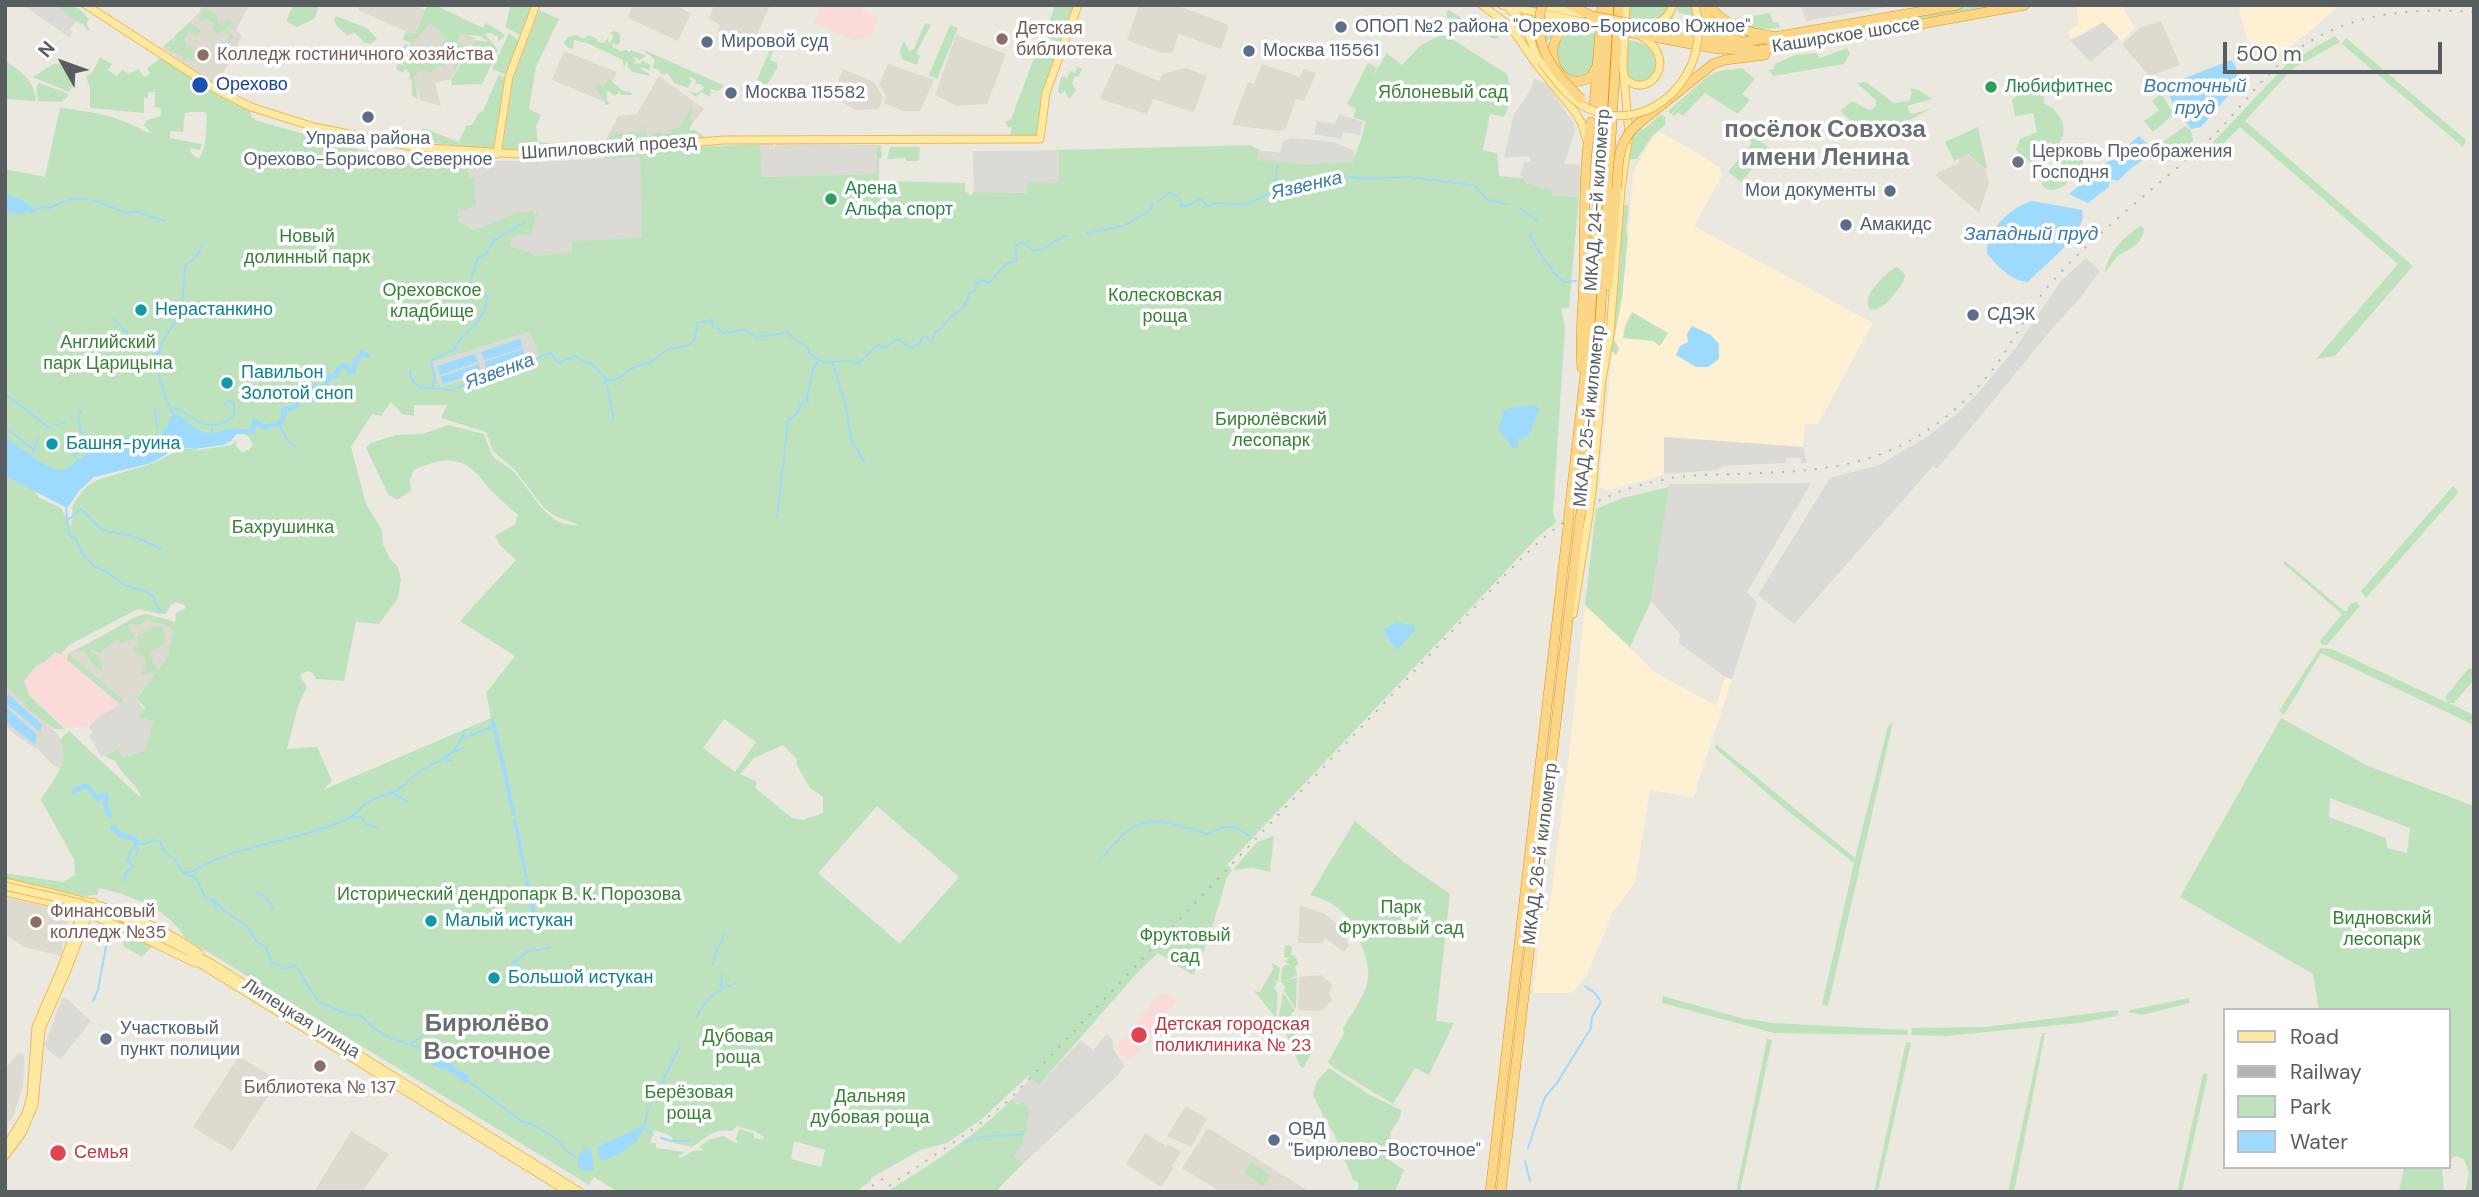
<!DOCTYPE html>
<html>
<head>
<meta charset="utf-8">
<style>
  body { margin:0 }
  #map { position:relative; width:2479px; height:1197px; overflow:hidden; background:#ebe8df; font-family:"DM Sans",sans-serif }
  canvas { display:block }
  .frame { position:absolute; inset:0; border:7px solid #585d60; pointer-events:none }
  .legend { position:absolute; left:2223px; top:1008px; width:228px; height:161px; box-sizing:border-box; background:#fff; border:2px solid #bcbebf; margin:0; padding:9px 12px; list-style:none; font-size:21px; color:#585d60 }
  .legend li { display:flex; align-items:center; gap:14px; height:35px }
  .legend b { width:35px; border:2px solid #bcbebf }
  .north { position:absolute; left:28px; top:28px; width:70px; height:70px; -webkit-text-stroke:5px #fff; paint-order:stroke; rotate:310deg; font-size:19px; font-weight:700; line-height:28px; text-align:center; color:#585d60 }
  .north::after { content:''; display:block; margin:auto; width:24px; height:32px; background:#585d60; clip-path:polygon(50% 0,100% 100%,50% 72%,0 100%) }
  .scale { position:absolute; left:2223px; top:42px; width:219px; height:32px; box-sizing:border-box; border:4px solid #585d60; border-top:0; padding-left:9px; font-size:21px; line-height:24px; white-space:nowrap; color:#585d60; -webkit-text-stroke:5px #fff; paint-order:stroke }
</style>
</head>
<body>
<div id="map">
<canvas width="2479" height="1197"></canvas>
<div class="frame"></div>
<ul class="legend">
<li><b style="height:9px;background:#fee9a2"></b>Road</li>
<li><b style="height:9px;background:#b1b2b2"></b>Railway</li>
<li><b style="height:19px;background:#bee3bc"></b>Park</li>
<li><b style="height:19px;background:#9ddafd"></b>Water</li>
</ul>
<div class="north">N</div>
<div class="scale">500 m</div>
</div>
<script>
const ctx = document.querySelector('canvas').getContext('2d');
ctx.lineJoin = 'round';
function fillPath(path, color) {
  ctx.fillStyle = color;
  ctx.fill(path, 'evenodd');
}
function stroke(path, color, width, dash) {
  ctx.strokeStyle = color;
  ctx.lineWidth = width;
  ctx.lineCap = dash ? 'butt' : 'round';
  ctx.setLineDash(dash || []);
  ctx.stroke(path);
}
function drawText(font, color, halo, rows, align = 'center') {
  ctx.font = font + ' "DM Sans",sans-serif';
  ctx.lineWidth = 7;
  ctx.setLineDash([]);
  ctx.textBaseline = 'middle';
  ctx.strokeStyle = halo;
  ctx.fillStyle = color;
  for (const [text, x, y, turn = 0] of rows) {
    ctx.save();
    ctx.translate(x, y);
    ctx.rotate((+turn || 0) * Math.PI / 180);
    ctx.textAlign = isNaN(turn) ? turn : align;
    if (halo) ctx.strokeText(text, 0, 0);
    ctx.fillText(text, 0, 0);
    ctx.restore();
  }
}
fillPath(new Path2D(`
  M2076 5H2121L2135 28 2121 41 2103 22 2070 40 2069 30 2077 25 2078 19Z
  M2238 5H2336L2334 10 2309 32 2264 65 2246 36Z
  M1660 132 1703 156 1720 168 1722 176 1694 226 1873 323 1818 424H1805L1803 447 1664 437V474L1654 478 1608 490 1599 488 1612 356 1624 275 1634 170 1654 136Z
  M1585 605 1655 672 1716 706 1725 677 1732 679 1693 798 1650 790 1635 883 1613 912 1587 975 1575 990 1569 993H1533L1543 911H1549L1569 755Z`), '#fdf0d3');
fillPath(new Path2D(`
  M23 5H68L81 14 70 29 73 32 69 37Z
  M1800 5H1897L1806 21Z
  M2103 22 2119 38 2090 62 2070 40 2088 32Z
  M1534 78 1547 84 1574 124 1575 131 1564 164 1580 165 1579 197 1552 195V190L1525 183 1524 177 1520 175 1524 163 1531 161 1529 156 1504 158 1514 114 1530 91Z
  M1339 114 1363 122 1360 135 1343 132 1341 139 1314 134 1317 121 1335 124Z
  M1292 138 1333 142 1355 151V159L1353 162 1331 164 1282 163 1256 160 1259 150 1280 153 1283 141Z
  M760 144H773V149L777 144 877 145V174L762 177Z
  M1059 150V183H1029L1028 193 974 192 973 151Z
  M640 156 642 239 573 241 572 252 536 256 527 251 510 246 513 237 518 234 530 236 537 213H530L474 230 459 221 458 211 475 207V178H468L469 160 543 162Z
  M2086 258 2100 271 2080 298 2051 330 1937 469 1933 466 1794 624 1758 595 1830 478 1879 465 1927 437 1959 412 1978 393 2014 350 2061 281Z
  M530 332 539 356 441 387 430 363Z
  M1664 437 1803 447 1807 463H1801V458H1786V463L1723 466 1717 470 1664 474Z
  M1811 483 1747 592 1757 602 1732 679 1725 677 1679 643 1680 634 1651 601 1669 484Z
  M5 682 58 734 64 748 65 760 60 768 53 765 40 751 15 735 5 725Z
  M135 690 140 694 137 700 153 721 145 750 122 758 118 749 101 757 89 735 92 733 89 726 98 717 123 702Z
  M62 998H66L91 1021 60 1060 44 1046Z
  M1107 1034 1113 1041 1114 1050 1124 1066 1118 1075 1023 1164 1014 1156 1026 1124 1019 1105 1012 1099 1031 1078 1039 1085 1081 1040 1093 1050Z`), '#dcdad4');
fillPath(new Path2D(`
  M202 5H249L236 30 242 36 217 85 162 48 199 13Z
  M360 5H413L425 10 414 35 358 10Z
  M633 5H674L691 13 678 41 628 18Z
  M714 5H770L752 46 718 31 720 25 709 19Z
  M1139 5H1176L1229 25 1221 49 1179 34 1173 52 1161 53 1127 40Z
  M428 15 475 38 451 79 435 83 441 106 420 100 405 51Z
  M2161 21 2180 65 2149 76 2122 44 2140 28Z
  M956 35 1006 54 987 104 957 106 935 95Z
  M564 51 617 72 603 101 552 80Z
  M1116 63 1159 81 1162 74 1186 68 1207 76 1194 112 1153 99 1147 114 1100 99Z
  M888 64 934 80 920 111H903L884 103 886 96 879 84Z
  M1262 64 1300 77 1304 69 1316 73 1304 101 1296 99 1286 128 1279 131 1232 125 1248 82 1254 84Z
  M843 69 874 82 883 97 879 109 856 110 832 97Z
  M659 76 704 109 685 133 605 142 618 116 637 114Z
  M1967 154 1985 169 1989 183 1979 213 1936 176 1938 172 1959 163V158Z
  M145 614 171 620 173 630 167 658 140 694 135 690 120 704 66 656 68 653Z
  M6 898 69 911 61 956 24 947 5 934Z
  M1300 905 1325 914 1337 924 1345 935 1349 946 1344 952 1326 939 1322 943H1298Z
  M1321 975 1332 984 1329 993 1332 1000 1322 1011 1298 1010 1299 977Z
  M18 1053 24 1055 23 1087 13 1116 5 1126V1069Z
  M239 1056 278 1081 232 1151 193 1127Z
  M1186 1106 1207 1119 1191 1147 1167 1136Z
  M1208 1128 1310 1192H1221L1182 1168Z
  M351 1131 389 1154 362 1192H314Z
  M1145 1133 1166 1146 1168 1144 1181 1152 1172 1166 1174 1168 1161 1187 1126 1164Z`), '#dddad0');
fillPath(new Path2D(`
  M821 5 834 7 865 5 862 11 878 18 872 36 853 40 814 23Z
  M55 652 68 653 67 660 120 704 98 717 89 726 66 728 29 695 24 681 36 666 47 661Z
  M1166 994 1176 1001 1160 1025 1134 1057 1126 1059 1120 1054 1118 1045 1158 995Z`), '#fadbda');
fillPath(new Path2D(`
  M55 5C71 5 80 6 89 20L86 24 90 30H87L83 24 77 22Z
  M293 5H320L314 19 297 27 286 21Z
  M427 5H435L483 28 486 23 504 34V37L498 42V36L490 33 485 34 498 50 482 84 452 85 451 80 475 40 489 42 480 36 461 34 457 42 465 49 456 69H453L455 62 447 63 445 66H440L430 73 423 69 419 71 414 77 418 99 412 96V80L409 79 410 74 406 69 403 73 396 69 398 63 406 67C397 59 401 54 405 44L418 52 426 63 434 55 441 56 443 52 440 48 446 37 430 23 412 43 403 40 405 32 415 34Z
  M511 5H532L520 35 505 27Z
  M1055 5H1074L1060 43 1045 37Z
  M1628 5H1670L1661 18 1642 21 1628 17Z
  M1676 5H1693L1726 40 1659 27 1673 16 1675 21 1682 23 1684 20 1687 21 1689 28 1695 27 1694 16 1679 13Z
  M1973 5H2004L1804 42 1802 40 1805 37Z
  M205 8 217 15 218 23 221 25 226 20 235 22 226 28 233 36 227 49 225 48 230 36 222 30 217 34 213 29 215 23 206 18 199 21 201 11Z
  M539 10 559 19 536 67 529 109 541 115 536 126 538 142 576 146 613 141 610 137 614 132 625 134 642 132 644 125 648 137 657 133 672 134 669 130 680 127 692 106 693 112 690 118 693 121 689 130H695L706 138 548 153 502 151 513 79Z
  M1449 10C1462 19 1470 24 1485 18L1491 20 1492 26 1502 27 1498 39 1491 38 1485 33 1472 34 1468 29 1469 24 1462 21 1456 27 1449 23 1446 13Z
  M1770 13 1773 23 1778 22 1780 28 1752 30 1727 20Z
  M1522 15 1562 23V24L1545 44H1535Z
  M336 16 367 28 377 39 370 44 365 43 355 33 347 35 336 25 334 19Z
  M190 23 201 30 197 36 187 31 188 36 184 38 186 48 190 45C194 49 194 55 192 60L189 57 184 60 180 54 172 53 164 46 170 41 178 42 175 39V36Z
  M925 23 931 25 916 53 920 56 917 65 902 59 900 50 904 41 909 51 914 49Z
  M950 25 958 28 937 79 929 75Z
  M1577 29 1599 35 1592 69 1582 76 1574 77C1549 65 1552 39 1577 29Z
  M613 31 620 33V43L616 45 614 42 612 46 620 51 627 50 629 52 631 50 646 56 640 60 633 56 636 60 633 64 639 63 640 65 642 61 651 65 649 70 640 67 641 70 649 73 650 76 632 72 628 67 627 61 624 68 623 60 587 43 574 40 573 49 568 48 564 43 568 37 576 35 584 39 588 35 597 39V42L604 43 608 38 609 44 614 36 610 33Z
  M509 33 518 40 508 71 504 74 492 69Z
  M1444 34 1507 74C1511 89 1512 103 1504 117L1490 114 1483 150 1497 153 1499 176 1524 178 1525 183 1552 190V195L1579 197 1569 308H1561L1565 328 1553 512 1556 522 1538 537 1228 864 1232 871 1227 877 1208 941 1193 975 1158 953 1137 973 1039 1085 1028 1076 982 1119 947 1143 920 1150 871 1178V1181L855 1192H618L594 1177 589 1185 185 938C169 909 130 895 99 888L97 895 83 896 5 878V873L63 882 75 875 74 859 41 800C53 779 71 763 60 739L69 731 142 799C138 784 122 776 115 761L104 756 118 749 122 758 145 750 153 721 138 717 145 708 137 699 156 672 143 674 141 671 146 666 145 656 135 653 132 648 135 646 139 649 137 636 155 627 163 628 165 636 164 644 149 653 158 670 167 658 173 630 170 627 148 620 140 625 128 624 129 629 135 638 122 643 117 640 99 653 92 649 90 651 98 656 103 665 102 670 97 669 82 649 81 652 75 651 135 617 145 614 175 622 176 613 186 608 184 605 176 602 170 606 166 614C157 615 148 610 138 609L69 645 61 654 55 652 46 661 36 666 24 681 29 695 65 729H55L30 711 5 684V476L35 491 39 498 61 508 71 527 73 504 87 486 97 480 154 463 182 448 199 450 231 445 237 440 236 446 242 452 249 450 253 445 249 437 239 431 221 436 176 441 71 482 5 460V169L45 177 60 108C92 111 122 117 148 133L150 132 144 125 147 120 161 116V108L155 107V92H148V98H144V113L90 108V89L86 76 93 72 100 57 112 64 108 70 117 76 122 70 129 74 138 69 144 77 150 74 147 68 162 57 218 95 250 111 251 116 255 120 321 139 324 143 368 151 469 160 468 177 475 178 476 207 458 211 459 221 474 230 522 212 532 211 535 214 538 212 530 236 518 235 513 237 510 246 527 251 536 256 572 252V241L642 238 640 157 604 159 605 154 658 149 760 144 762 177 877 174V145H881L882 158 879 159V181L965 183V191L971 195 974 192 1027 193 1028 182 1059 183V150L1250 145 1259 150 1257 160 1308 164 1353 162C1358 148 1363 136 1365 121L1353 117 1356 109 1347 104 1368 63 1377 67 1373 76 1387 53 1402 65 1421 45ZM191 112H205L207 115 205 145 199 159 192 154 189 148 200 150 202 144 170 138V131L183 132 185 113ZM530 332 539 356 441 387 430 363ZM391 402 402 414 414 416V405H447L441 418 486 432 493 451 515 470 544 508 555 516 579 525C546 528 534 493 514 472 508 465 497 462 492 455 489 449 487 441 484 434L448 425 422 434 396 435 371 443 366 448 388 494 397 500 411 491 410 480 414 470C436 460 456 454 475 472 480 475 482 481 486 485 496 495 507 506 518 515L515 524 495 536 500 545 516 560 460 621 515 656 486 693 491 718 323 790 332 781 317 747 287 749 298 706 307 687 300 675 307 671 313 673 316 679 344 681 356 622 379 624 398 598 401 579 398 567 390 559 383 544 382 530 366 504 351 447 372 414 381 416ZM724 719 756 742 735 772 703 748ZM783 745 797 759 796 764 810 788 823 797V813L803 820 792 818 755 788 757 782 740 774 754 758ZM877 806 959 877 900 944 818 873ZM737 1126 754 1131 764 1137 763 1140 754 1138V1133L739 1129 736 1138 738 1144 723 1136 709 1140 699 1147 705 1150 693 1151 681 1158 677 1157 685 1152 656 1148V1143H650L654 1130 671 1136 674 1143 692 1147C705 1138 716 1127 732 1131ZM794 1141 825 1150 821 1167 791 1159Z
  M2335 36 2340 42 2292 69 2245 121 2413 266 2335 356 2316 359 2398 264 2240 127 2207 160 2201 155 2288 63Z
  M2346 38 2466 140 2463 147 2342 44Z
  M1627 40C1647 42 1655 50 1657 70L1648 81 1634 82 1625 74Z
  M773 42H776L770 60 777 63 778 67 766 86 757 80Z
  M1039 45 1057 52 1042 95 1036 135H1010L1012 126 1009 128 1005 122 1011 119Z
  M1847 48 1850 54 1844 64 1773 76 1769 70 1774 69 1775 64 1795 55 1816 53 1820 58Z
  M642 49 723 85V87L718 91 711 89 710 97 701 92 696 97 689 92 697 93 705 88 700 84H695L696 80 691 77 689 79 692 81 688 88 674 83 668 74H661L659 70 653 68 655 60Z
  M5 61C21 71 35 81 36 101L5 99Z
  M70 63 74 65V83L69 92 33 77 53 64Z
  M1078 67 1082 69 1078 77 1075 76 1072 83 1076 90 1071 98H1068L1065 91 1060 94 1058 91 1061 78 1064 76 1067 79 1070 71 1074 73Z
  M1742 68 1755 79 1742 94 1750 100 1738 114 1705 93 1683 116 1678 112 1674 116 1672 114 1693 91 1671 114 1669 113V110L1708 76 1719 71Z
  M499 74 505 78 493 150 390 138 417 141 423 128 459 142 466 126 472 125 478 114 483 111Z
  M609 79 623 91 631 92 632 95H621L619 91 618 94 614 95 607 90V101L611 104 605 105V101L595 88 599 83 602 88Z
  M2032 81 2044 97V103C2051 106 2055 110 2060 117 2073 139 2049 154 2034 165L2016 150 2020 139 2037 132 2033 113 2015 116 2012 100Z
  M1866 82 1894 103 1909 101 1912 93 1910 88 1919 90 1932 99 1907 106 1910 114 1924 111 1937 105 1904 123 1909 133 1907 135 1895 127 1885 128 1886 132 1880 139 1868 133 1859 121 1852 122 1840 111 1852 101 1870 110 1875 107 1876 100 1857 83Z
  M39 83 67 93 68 96 62 102 38 101 36 88Z
  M2161 93 2174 114 2153 132 2144 121 2159 110 2152 101Z
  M1660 115 1666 117 1665 125 1652 136 1637 159H1630L1631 134 1635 130 1644 129Z
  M2185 126 2191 130 2193 141 2176 157 2163 142Z
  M1978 127 1987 168 1985 169 1968 154 1954 161 1945 142Z
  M1741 129 1770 148 1741 182 1728 172 1752 143 1740 131Z
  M890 147H920L919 161H906V158L887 159Z
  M2075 154 2083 159V169C2072 178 2054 200 2042 185L2044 176 2068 156Z
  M1621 205H1629L1626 231 1628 237 1622 298 1614 339 1619 349 1616 355 1611 350 1621 256 1619 240Z
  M2141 226 2144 229C2141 249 2126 248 2115 259 2111 263 2108 270 2105 273 2106 255 2125 235 2141 226Z
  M1897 267 1905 274C1905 283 1897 290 1891 298 1886 304 1867 320 1868 300 1868 291 1889 269 1897 267Z
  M1632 312 1668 333 1660 346 1653 341 1623 338 1625 326Z
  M2453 486 2459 492 2366 598 2361 591Z
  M1669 487 1651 601 1630 647 1585 605 1596 509 1623 498Z
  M2285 561 2344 611H2347L2350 604 2356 602 2360 606 2327 645H2322L2320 641 2342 614 2283 563Z
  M2320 648 2332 649 2448 703 2445 697 2469 668 2474 670V680L2454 703H2449L2474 715V725L2321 653 2284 715 2279 711Z
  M68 653 122 699 123 702 120 704 67 660Z
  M2281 718 2368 766 2474 806V1192H2465L2469 1174 2464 1159 2455 1156 2449 1160V1010H2319L2313 974 2180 897ZM2330 798 2410 828 2407 853 2387 848 2386 838 2329 817Z
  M1893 722 1828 1006 1822 1005 1854 863 1783 807 1715 748 1716 744 1855 858 1888 726Z
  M1355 821 1404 862 1450 894 1436 1021 1454 1023 1429 1075 1415 1068 1393 1104 1334 1068 1328 1062 1344 1034 1343 1028C1351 1014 1363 999 1367 984 1370 973 1367 962 1364 952 1354 921 1343 904 1310 895Z
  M1274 836 1270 872 1253 868 1233 870 1257 842Z
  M125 932 152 946 142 957 123 946Z
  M1285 945 1292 946 1291 956 1294 954 1299 964 1295 966 1297 975 1283 982 1297 977 1296 1009 1284 991 1285 986 1281 982 1282 968 1285 965H1291L1284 961 1290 958 1284 957Z
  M1272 963 1280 967 1278 982 1271 977 1277 983 1274 988 1278 993 1276 1018 1254 991 1260 992 1273 969Z
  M1283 992 1295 1011 1291 1013C1289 1028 1294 1042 1312 1043L1314 1049 1303 1068 1300 1066 1286 1034 1278 1022Z
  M1663 996 1741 1018 1773 1023 1908 1030 1907 1035 1774 1033 1662 1003Z
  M2189 998V1003L2142 1015 2128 1012 2130 1010Z
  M2117 1010 2119 1013 2117 1016 2079 1023 1945 1036 1911 1035 1912 1028 1986 1027Z
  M2042 1033H2045L2014 1192H2008Z
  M1767 1039 1772 1040 1740 1192H1736Z
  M1906 1042 1911 1043 1878 1192H1874Z
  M1329 1068 1370 1095 1401 1110 1400 1118 1391 1131 1388 1159 1404 1170 1395 1192 1358 1190V1182L1353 1180 1334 1134 1323 1116 1313 1094 1317 1081Z
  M2203 1074H2208L2182 1192H2177Z
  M1012 1099 1018 1105 1023 1102 1030 1111 1026 1124 1028 1130 1022 1138 1025 1141 1014 1156 1023 1164 1000 1187 998 1192H886C930 1165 976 1136 1012 1099Z
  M1251 1162 1271 1176 1264 1186 1244 1173Z
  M2404 1167H2442L2444 1192H2399Z`), '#bee3bc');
fillPath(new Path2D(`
  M2231 60C2238 68 2240 78 2235 88L2201 127 2191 129 2174 107 2167 88 2180 80Z
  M2139 136 2155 151 2129 170 2118 181 2110 179 2109 187 2088 203 2069 194Z
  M8 195 23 200 34 210 42 205 49 207 55 205 52 209 42 208 31 214 27 211 21 214 9 213 5 208V196Z
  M2033 201 2082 210C2089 232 2043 266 2028 282 2011 281 1997 266 1987 253 1986 231 2012 205 2033 201Z
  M1692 326 1711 335 1719 344V359L1708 367H1696L1676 355 1680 346 1688 342 1687 334Z
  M520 339 523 348 484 360 481 352Z
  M523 349 526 357 487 370 484 362Z
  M475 354 478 362 440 375 437 366Z
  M479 364 481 372 443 384 440 377Z
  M1537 404 1539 410 1529 436 1518 439V448L1514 449 1498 430 1504 411C1515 404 1526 409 1537 404Z
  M173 414H178C187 422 200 435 214 433 223 432 227 427 237 430L238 432 231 441 223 445 195 449 178 447 152 463 94 477 79 491 67 508 5 476V437L42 463 60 471C72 468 78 457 89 453 106 446 134 445 152 444L159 438Z
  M1396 622 1414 626 1415 630 1397 650 1386 636 1384 629Z
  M9 695 42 725 40 732 5 703V697Z
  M5 706 37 735 35 745 5 721Z
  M432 1050 457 1069 469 1075 468 1082H464L453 1073 450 1074 447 1068 443 1070 425 1060Z
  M645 1125 646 1128 637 1136 638 1140 616 1156 601 1161 597 1147Z
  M584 1149 591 1150 594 1170 585 1171 578 1167V1158Z`), '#9ddafd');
stroke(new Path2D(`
  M1276 173 1277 166
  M1475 186 1488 200 1507 204
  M1273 192 1276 176
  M92 200 127 213 135 211
  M1158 201 1169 193 1179 197 1182 206 1190 205 1194 201 1202 199 1207 206 1218 203 1245 205 1273 192 1303 191 1331 176H1345L1365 179 1408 177 1472 185
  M53 207C61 201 78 197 88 199
  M1519 208 1538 221
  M137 212 165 221
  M1087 233 1123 226 1151 210 1153 204
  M1529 234 1537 249 1555 274 1564 282 1576 281
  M113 318 130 336 148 345 157 354
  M833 364 846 407 851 439 865 464
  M410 371 411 378 419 387 451 390 530 364 537 358 551 353 558 363 575 356 586 363H591L606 379 611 380 621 377 630 369 653 361 668 349 687 346 694 341 698 322 712 320 713 328H718L722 333 745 330 756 337 779 334 787 331 793 338 808 347 809 353C826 368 830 360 849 361 852 361 856 363 859 363L876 346 886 348 894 341 900 340 910 348 920 343 923 336 932 341 935 332 942 328 951 316C961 312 967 303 969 293L974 292 977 284 982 280 989 283 1007 263 1017 261 1015 247 1019 243H1024L1033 251C1051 250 1051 239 1068 236
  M605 377 614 420
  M432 388 435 376 431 360 454 350C462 329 487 325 487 296L468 289 478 258 486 254 494 240 524 223
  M5 394 48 427 52 426
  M809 402 807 398 813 369 818 361
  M800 406 806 399
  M155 408 157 429
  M172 408 181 410 189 416
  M82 410C75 419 80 429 85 439L126 440 145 436
  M173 414C163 394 151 363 163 341 168 331 176 323 180 314 184 305 183 276 186 265L195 258 203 244
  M191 417C204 427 222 429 234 415V404L230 400 225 403
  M279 424 289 442 297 448
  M57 425 66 422
  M5 427 35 451
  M212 429V433
  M127 447 126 437 130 436
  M33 453 38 439
  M77 459 73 455 82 442
  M66 508 69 535 76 540 83 554 94 566 109 573 124 585 145 591 154 597 156 605 161 611
  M777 517 788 421 797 414 800 407
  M68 520 81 509 102 530 132 536 162 549
  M492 721 513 815
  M494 721 515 815
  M464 738 495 726
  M455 751 464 748
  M445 759 452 761
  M389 792 407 801
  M352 817H361L366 824 380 829
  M514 820 526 878
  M516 820 527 878
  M136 845 139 849 136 855
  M175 860 183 873 196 878 205 897 217 902 223 910 247 926 257 942 266 947 272 963 278 964 282 969 296 966 319 1003C337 1006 340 1017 361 1015 380 1038 397 1040 425 1050
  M1100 860C1109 851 1117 839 1127 831 1150 813 1182 826 1207 834 1226 825 1233 822 1250 837
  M185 872H191C239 843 298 842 349 818 355 815 360 809 365 804 376 797 388 795 399 789 406 785 409 779 415 775 439 758 454 761 465 730
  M528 880 535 914
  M125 881V874L133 866 128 861 130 852 137 843 145 844 153 840 160 841 165 852 173 858
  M526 881 533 915
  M256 894 263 895 274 909
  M214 902 216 911
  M719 946 725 933
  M543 949 550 948
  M512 963C525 956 523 949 540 950
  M515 963 521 968
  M713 965 717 948
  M734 984 736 983
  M721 986 722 974
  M93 1001 98 990 107 941 106 935
  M697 1017C701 1004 719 987 732 985
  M428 1030 438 1018
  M410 1044 424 1035
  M467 1080 521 1121 536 1126 557 1140 569 1153
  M651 1105 680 1046
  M644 1126 648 1110
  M644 1127 653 1135
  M661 1138 671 1141H690
  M964 1143C983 1133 1001 1137 1023 1134
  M1528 1148 1545 1097 1557 1083 1583 1041 1591 1028 1592 1017 1601 1002 1595 993 1585 986
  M571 1154 575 1156
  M1525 1161 1530 1181`), '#9ddafd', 2);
stroke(new Path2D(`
  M233 432 253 431 254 421 264 427 279 424 284 418 283 410 297 406 296 394 308 393 312 388H325L329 376H336C338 368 339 366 347 365L349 372H353L356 361 362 353 368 356
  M74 791 84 786 88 787 98 799 102 795H106V806L110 816
  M113 827 120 835 135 839 137 843`), '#9ddafd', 5);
const major = new Path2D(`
  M86 5 217 90 251 107 314 127 414 147 548 156 723 140 1040 139 1046 93 1078 5
  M1482 5 1510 26 1537 65 1575 112 1582 124 1587 141
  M1502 5 1583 22
  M1539 5 1582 14
  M1510 10C1529 21 1529 45 1541 62
  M1648 25C1661 24 1669 17 1673 5
  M1624 77C1647 103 1681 60 1642 37
  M497 154 509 77 536 5
  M1592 492 1602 380 1610 334 1621 189 1629 133 1623 67 1626 5
  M1573 614 1589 514
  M5 882C74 898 141 911 199 953
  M5 892 72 907 123 928 195 963
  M119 916 211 963 580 1192
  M191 958 568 1192
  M5 1148 26 1114 31 1096 36 1027 61 969 86 901
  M5 1156 22 1133 34 1105 41 1029 67 970 93 902`);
const highway = new Path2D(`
  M1570 5 1592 16
  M1696 5 1722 33 1738 40
  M1708 5C1726 25 1745 33 1772 36
  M1592 24C1532 16 1549 101 1591 77L1599 62
  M1633 24 1697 38 1739 43 1958 5
  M1632 33 1718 49 1758 50 1806 45 2025 5
  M1594 107 1602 5
  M1638 124 1713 64 1725 60 1765 55
  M1608 286 1617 188
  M1582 368C1579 334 1584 301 1584 267 1585 218 1583 170 1591 122
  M1583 497 1598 355 1619 5
  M1570 504 1589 340 1609 5
  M1490 1192 1568 526
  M1501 1192 1580 519`);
stroke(major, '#efb955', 9);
stroke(highway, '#e79004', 10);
stroke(major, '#fee9a2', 7);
stroke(highway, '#fbd687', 9);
stroke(new Path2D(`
  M863 1192 887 1176
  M880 1192 969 1132 1008 1101 1508 572C1556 523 1593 494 1662 480 1687 474 1713 475 1738 474 1812 471 1872 470 1935 425 1960 407 1984 383 2001 358 2017 335 2029 310 2046 289 2089 238 2149 193 2199 149 2225 127 2244 100 2267 76 2323 17 2396 6 2474 12`), '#b1b2b2', 2, [2, 9]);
const majorBridge = new Path2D(`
  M1541 62C1555 79 1567 98 1587 108 1653 139 1714 70 1695 5
  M1589 514 1592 492
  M5 886 80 903 119 916`);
const highwayBridge = new Path2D(`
  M1542 5C1531 46 1554 72 1581 99
  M1592 16 1633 24
  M1592 24 1632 33
  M1617 188C1618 163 1617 141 1638 124
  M1580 519 1583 497
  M1568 526 1570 504`);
stroke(majorBridge, '#efb955', 9, []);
stroke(highwayBridge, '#e79004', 10, []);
stroke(majorBridge, '#fee9a2', 7);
stroke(highwayBridge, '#fbd687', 9);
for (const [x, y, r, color] of [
  [1341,27,7,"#5c6f8a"],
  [1002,39,7,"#8d6e63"],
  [707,42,7,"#5c6f8a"],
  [1249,51,7,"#5c6f8a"],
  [203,55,7,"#8d6e63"],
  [200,85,9,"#1a4fb4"],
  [1991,87,7,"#2e9e5b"],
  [731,93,7,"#5c6f8a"],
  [368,117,7,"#5c6f8a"],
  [2018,162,7,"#6b7280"],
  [1890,191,7,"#5c6f8a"],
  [831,199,7,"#2e9e5b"],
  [1846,225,7,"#5c6f8a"],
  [141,310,7,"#0f9aa8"],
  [1973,315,7,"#5c6f8a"],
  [227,383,7,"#0f9aa8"],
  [52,444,7,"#0f9aa8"],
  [431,921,7,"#0f9aa8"],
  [36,922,7,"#8d6e63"],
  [494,978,7,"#0f9aa8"],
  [1139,1035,9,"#e0444e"],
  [106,1039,7,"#5c6f8a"],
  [320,1066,7,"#8d6e63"],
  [1274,1140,7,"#5c6f8a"],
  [58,1153,9,"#e0444e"]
]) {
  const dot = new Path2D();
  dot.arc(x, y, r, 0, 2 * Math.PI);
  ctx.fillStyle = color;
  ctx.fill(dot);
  stroke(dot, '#fff', 2.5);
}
drawText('18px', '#4e5e75', '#fff', [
  ["ОПОП №2 района \"Орехово-Борисово Южное\"",1355,27],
  ["Мировой суд",721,42],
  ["Москва 115561",1263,51],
  ["Москва 115582",745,93],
  ["Управа района",368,139,"center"],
  ["Орехово-Борисово Северное",368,160,"center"],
  ["Мои документы",1876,191,"right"],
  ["Амакидс",1860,225],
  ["СДЭК",1987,315],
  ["Участковый",120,1029],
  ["пункт полиции",120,1050],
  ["ОВД",1288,1130],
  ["\"Бирюлево-Восточное\"",1288,1151]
], 'left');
drawText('18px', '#785e54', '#fff', [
  ["Детская",1016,29],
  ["библиотека",1016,50],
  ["Колледж гостиничного хозяйcтва",217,55],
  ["Финансовый",50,912],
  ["колледж №35",50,933],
  ["Библиотека № 137",320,1088,"center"]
], 'left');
drawText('18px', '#585d60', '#fff', [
  ["Каширское шоссе",1846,36,-9],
  ["Шипиловский проезд",609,148,-4],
  ["МКАД, 24-й километр",1598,200,-86],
  ["МКАД, 25-й километр",1590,416,-84],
  ["МКАД, 26-й километр",1541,854,-83],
  ["Липецкая улица",301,1019,32]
]);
drawText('18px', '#164399', '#fff', [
  ["Орехово",216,85]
], 'left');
drawText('18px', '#27864d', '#fff', [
  ["Любифитнес",2005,87],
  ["Арена",845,189],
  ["Альфа спорт",845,210]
], 'left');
drawText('18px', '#378335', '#fff', [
  ["Яблоневый сад",1443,93],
  ["Новый",307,237],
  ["долинный парк",307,258],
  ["Ореховское",432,291],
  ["кладбище",432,312],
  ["Колесковская",1165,296],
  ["роща",1165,317],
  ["Английский",108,343],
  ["парк Царицына",108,364],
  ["Бирюлёвский",1271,420],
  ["лесопарк",1271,441],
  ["Бахрушинка",283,528],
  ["Исторический дендропарк В. К. Порозова",509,895],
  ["Парк",1401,908],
  ["Фруктовый сад",1401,929],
  ["Видновский",2382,919],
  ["лесопарк",2382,940],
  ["Фруктовый",1185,936],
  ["сад",1185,957],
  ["Дубовая",738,1037],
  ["роща",738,1058],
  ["Берёзовая",689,1093],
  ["роща",689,1114],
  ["Дальняя",870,1097],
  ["дубовая роща",870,1118]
]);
drawText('18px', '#5b616d', '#fff', [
  ["Церковь Преображения",2032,152],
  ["Господня",2032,173]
], 'left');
drawText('18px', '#0d838f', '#fff', [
  ["Нерастанкино",155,310],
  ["Павильон",241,373],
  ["Золотой сноп",241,394],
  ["Башня-руина",66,444],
  ["Малый истукан",445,921],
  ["Большой истукан",508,978]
], 'left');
drawText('18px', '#be3a42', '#fff', [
  ["Детская городская",1155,1025],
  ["поликлиника № 23",1155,1046],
  ["Семья",74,1153]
], 'left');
drawText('italic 19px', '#3c7bae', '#fff', [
  ["Восточный",2195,87],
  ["пруд",2195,109],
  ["Язвенка",1307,186,-13],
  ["Западный пруд",2031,235],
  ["Язвенка",500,372,-20]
]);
drawText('bold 24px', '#696f72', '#fff', [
  ["посёлок Совхоза",1825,131],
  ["имени Ленина",1825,159],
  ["Бирюлёво",487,1025],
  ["Восточное",487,1053]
]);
</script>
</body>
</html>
